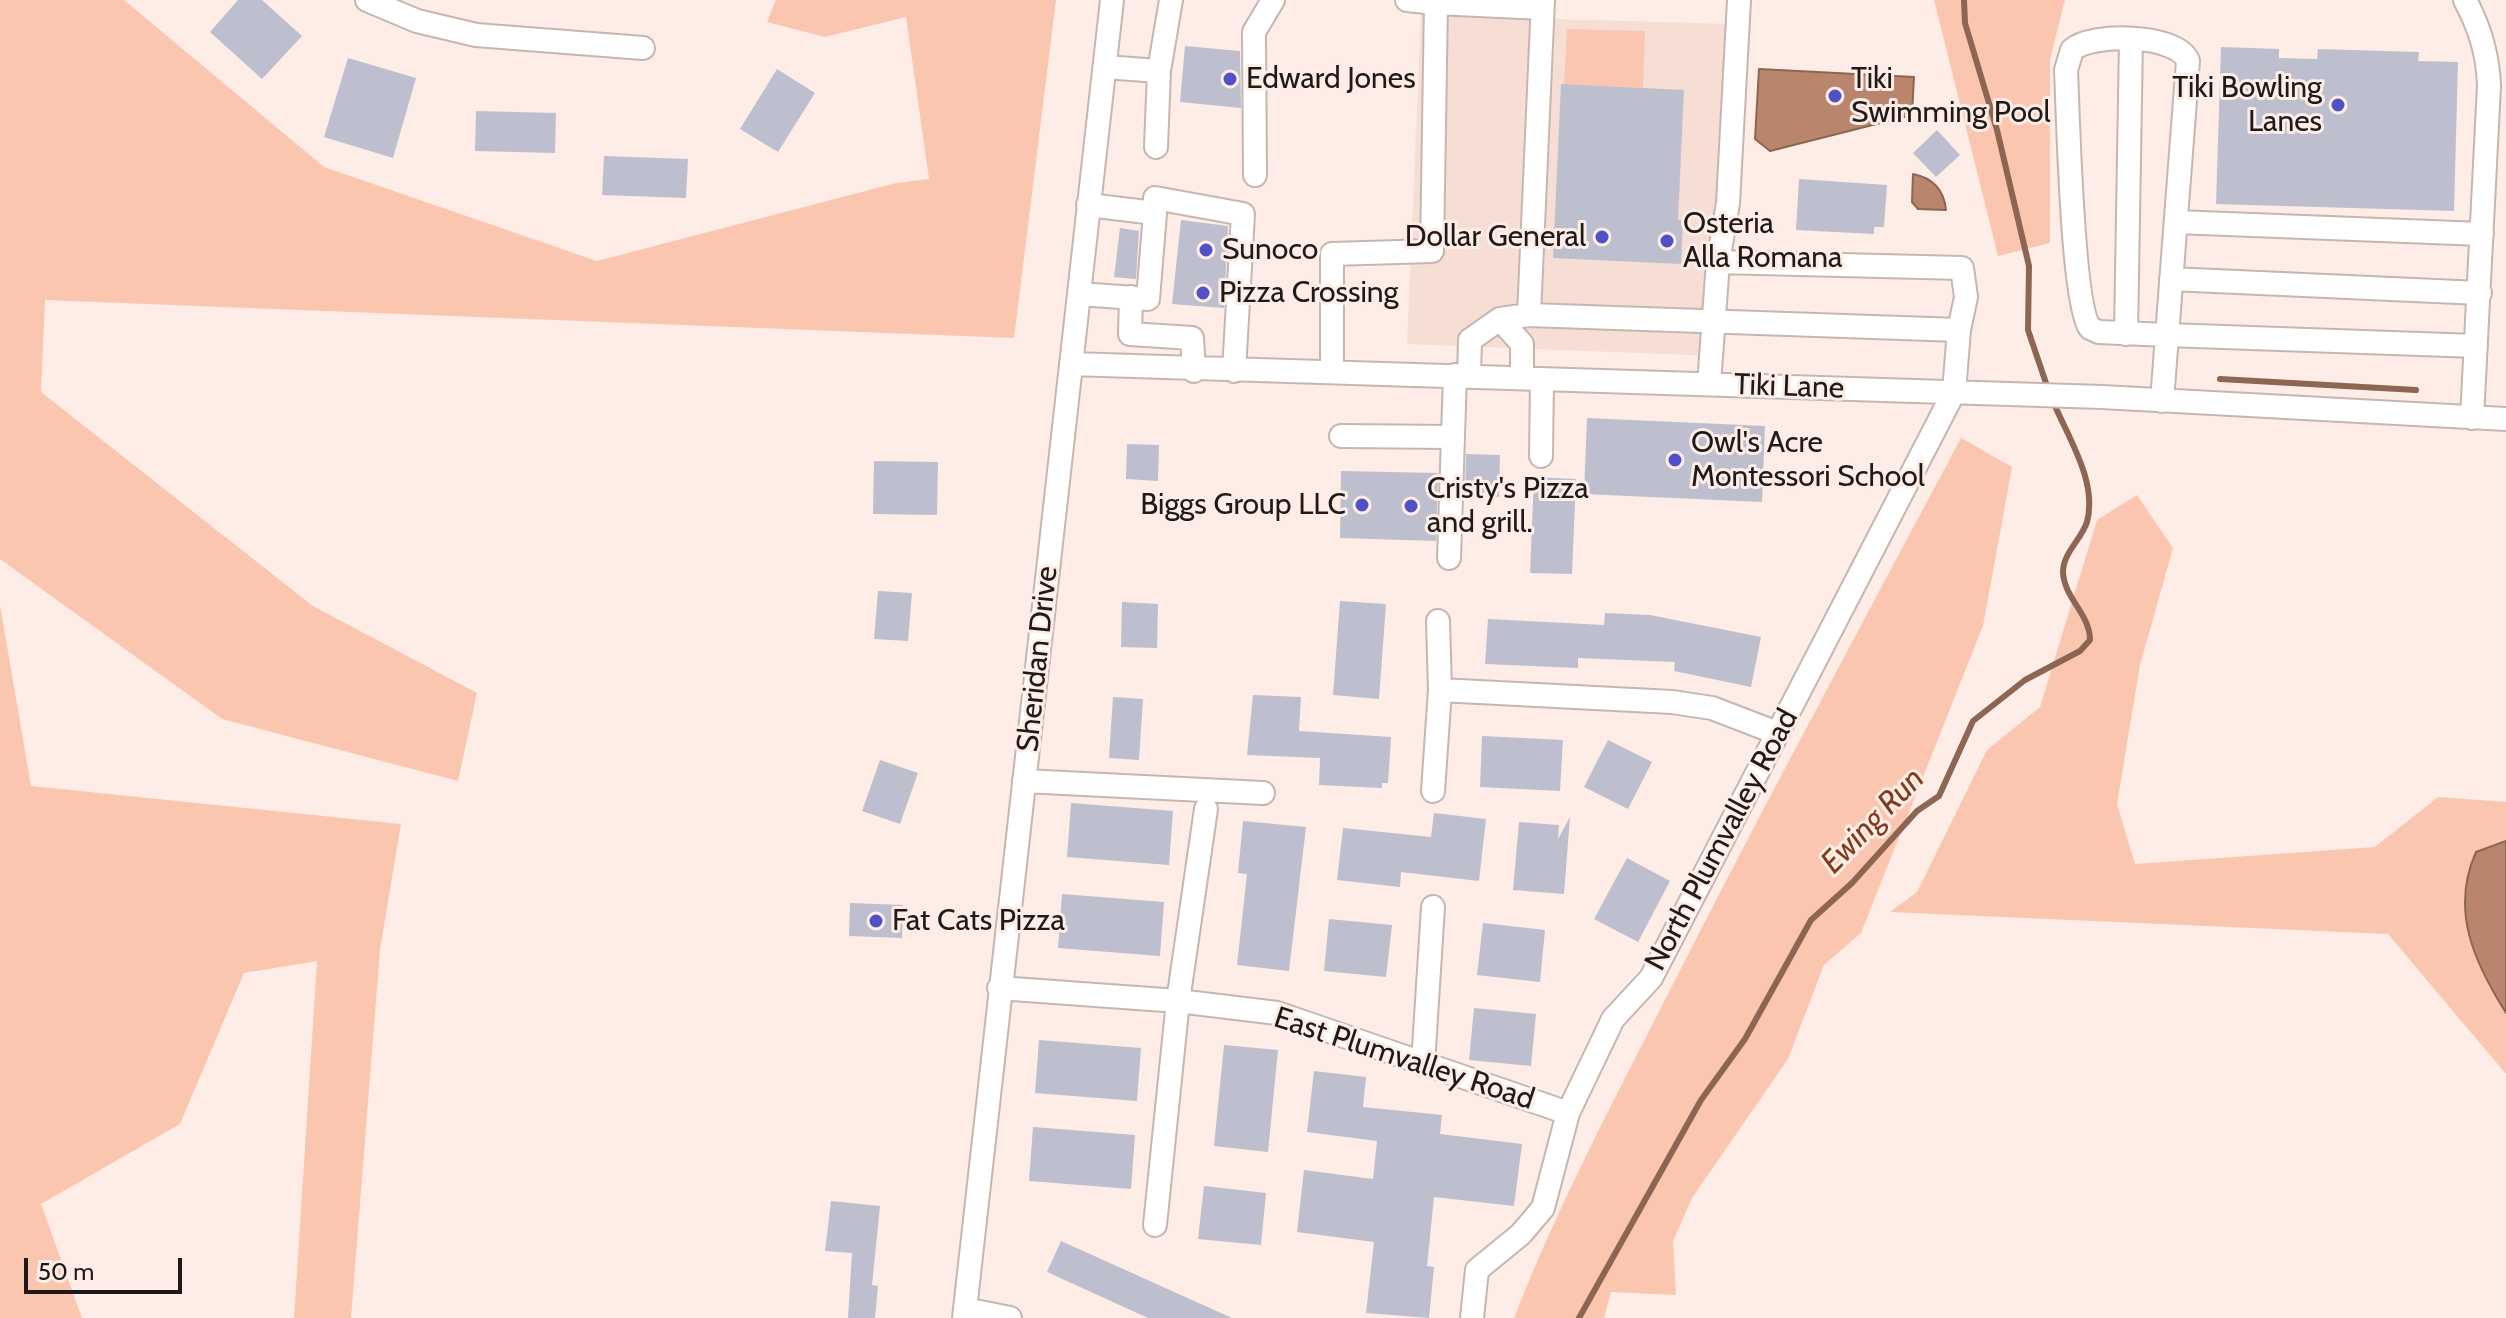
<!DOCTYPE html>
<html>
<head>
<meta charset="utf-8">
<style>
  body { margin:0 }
  #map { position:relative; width:2506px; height:1318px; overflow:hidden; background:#fdede6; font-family:Cabin,sans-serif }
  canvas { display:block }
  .scale { position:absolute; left:24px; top:1258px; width:158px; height:36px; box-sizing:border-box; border:4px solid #1f1917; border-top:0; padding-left:10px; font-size:24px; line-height:28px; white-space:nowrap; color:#1f1917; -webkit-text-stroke:6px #fdede6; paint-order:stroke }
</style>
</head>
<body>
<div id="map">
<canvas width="2506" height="1318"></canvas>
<div class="scale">50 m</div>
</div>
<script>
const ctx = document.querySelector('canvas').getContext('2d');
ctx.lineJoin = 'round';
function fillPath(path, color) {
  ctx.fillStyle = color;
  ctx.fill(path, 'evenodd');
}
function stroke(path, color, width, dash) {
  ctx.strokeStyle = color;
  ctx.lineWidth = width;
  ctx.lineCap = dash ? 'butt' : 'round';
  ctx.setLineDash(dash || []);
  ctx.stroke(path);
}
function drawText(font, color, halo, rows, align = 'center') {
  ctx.font = font + ' Cabin,sans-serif';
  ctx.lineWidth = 6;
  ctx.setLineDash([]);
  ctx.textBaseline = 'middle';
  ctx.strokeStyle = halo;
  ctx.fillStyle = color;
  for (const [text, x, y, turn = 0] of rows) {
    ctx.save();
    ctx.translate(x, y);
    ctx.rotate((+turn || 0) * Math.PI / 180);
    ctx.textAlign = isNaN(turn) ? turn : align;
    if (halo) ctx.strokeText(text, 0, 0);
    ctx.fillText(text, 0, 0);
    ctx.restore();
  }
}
fillPath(new Path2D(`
  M1421 15 1730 24 1716 356 1407 344Z`), '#f7ded4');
fillPath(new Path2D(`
  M0 0H124L324 167 597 261 896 183 929 179 906 17 825 37 767 22 776 0H1056L1014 338 45 300 41 392 313 606 477 693 458 781 222 719 0 559Z
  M1934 0H2065L2050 59V243L1998 256Z
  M1567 29 1645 31 1643 88 1564 84Z
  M1961 438 2012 467 1983 626 1861 933 1824 965 1788 1059 1692 1198 1673 1241 1676 1295 1611 1292 1604 1318H1514C1558 1205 1615 1098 1670 990 1764 805 1863 622 1961 438Z
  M2137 495 2173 548 2140 665 2117 804 2135 864 2375 847 2438 797 2506 802V841L2476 852 2488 984 2506 1013V1074L2388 934 1890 912 1917 892 1987 750 2040 707 2097 520Z
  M0 605 31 786 401 824 380 950 351 1318H294L317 961 244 973 180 1124 41 1204 82 1318H0Z`), '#fac6b0');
const water = new Path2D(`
  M1759 69 1914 77 1912 115 1770 151 1755 139Z
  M1913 174C1933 178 1944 189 1946 210L1918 209 1912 202Z
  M2506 841V1013C2474 962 2450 910 2476 852Z`);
fillPath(water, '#ba856d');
stroke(water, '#8c6553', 2);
stroke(new Path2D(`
  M1964 0 1965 23 1997 130 2029 266 2028 330 2048 389
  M2220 379 2416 390
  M1579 1318 1701 1100 1745 1039 1811 920 1852 883 1917 811 1939 796 1973 721 2025 680 2080 651 2090 640C2090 614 2064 598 2063 572 2063 553 2081 540 2087 522 2098 481 2067 436 2052 399`), '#8c6553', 6);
fillPath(new Path2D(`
  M238 0H262L302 36 262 79 210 32Z
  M1185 46 1240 51 1241 108 1180 102Z
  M2221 47 2279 49V58L2317 59 2318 49 2419 52 2418 61 2458 62 2454 211 2216 204Z
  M348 58 416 78 393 158 324 137Z
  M777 69 815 93 778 152 740 129Z
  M1561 84 1684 90 1678 220H1683L1681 264 1553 258Z
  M476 111 556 113 555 153 475 151Z
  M1937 130 1960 155 1936 177 1913 153Z
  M604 156 688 159 686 198 602 195Z
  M1799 179 1887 185 1884 227H1874V234L1796 230Z
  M1181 220 1228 226 1224 308 1172 304Z
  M1120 228 1139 231 1136 279 1114 277Z
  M1587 418 1765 426 1762 502 1584 494Z
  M1127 444 1159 445 1158 481 1126 479Z
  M1466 454 1500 455 1499 497 1465 496Z
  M874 461 938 462 937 515 873 514Z
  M1341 471 1438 473 1436 541 1340 538Z
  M1534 477 1576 479 1572 574 1530 573Z
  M878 591 912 593 908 641 874 639Z
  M1340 601 1386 604 1379 699 1333 695Z
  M1122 602 1158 604 1157 648 1121 647Z
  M1605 613 1650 615 1761 637 1751 687 1674 671 1675 662 1578 658V668L1485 664 1488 619 1604 625Z
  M1253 695 1301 697 1299 731 1391 737 1388 783H1382V788L1319 785 1320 758 1247 755Z
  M1113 697 1143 699 1139 760 1109 758Z
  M1482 736 1563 740 1560 791 1480 787Z
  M1608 740 1652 762 1628 809 1584 787Z
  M880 760 918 773 900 824 862 811Z
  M1071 803 1173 811 1169 865 1067 857Z
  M1434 813 1486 819 1479 881 1401 872 1400 887 1337 880 1343 828 1431 837Z
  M1570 817 1564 894 1513 890 1519 822 1559 825 1558 839Z
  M1243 821 1306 827 1289 971 1237 965 1247 874 1238 873Z
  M1627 858 1670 881 1638 942 1594 919Z
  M1062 894 1164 902 1160 956 1058 948Z
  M850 903 903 905 902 938 849 936Z
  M1329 919 1392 925 1386 977 1324 971Z
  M1483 923 1545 930 1540 982 1477 975Z
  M1474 1008 1536 1014 1531 1066 1469 1060Z
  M1039 1040 1141 1048 1137 1101 1035 1093Z
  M1224 1045 1278 1050 1268 1152 1214 1146Z
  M1314 1071 1366 1077 1363 1107 1442 1115 1440 1134 1522 1144 1514 1206 1434 1197 1427 1266 1434 1267 1429 1318 1366 1313 1374 1242 1297 1232 1304 1170 1373 1179 1377 1141 1307 1132Z
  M1033 1127 1135 1135 1131 1189 1029 1181Z
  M1204 1186 1266 1193 1261 1245 1198 1239Z
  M831 1201 880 1206 872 1285 878 1286 875 1318H848L852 1253 825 1251Z
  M1061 1241 1232 1318H1148L1047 1272Z`), '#bdbfce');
const minor = new Path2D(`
  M367 0 417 21 476 35 643 48
  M1543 0 1529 315 1959 330
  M2465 0C2480 28 2488 54 2489 86L2472 418
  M1436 3 1542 8
  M1105 67 1159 71 1171 0
  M1156 147 1159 71
  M1255 175 1254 32 1273 0
  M1155 213V198L1243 214 1234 371
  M2176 222 2482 234
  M2171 279 2480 293
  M1079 294 1148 299 1155 213 1088 205
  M1131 297 1130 334 1192 338 1194 371
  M1500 319 1522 344V378
  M2126 334 2131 39
  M1071 364 2102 397 2506 419
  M1332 372V254L1432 251 1436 3 1407 0
  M1469 376 1470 340 1500 319 1529 315
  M1709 384 1718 262 1728 203 1739 0
  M2162 401C2171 288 2179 174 2188 61 2178 34 2091 32 2072 50L2066 70C2068 113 2072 304 2090 328L2099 332 2167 335 2476 346
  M1341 436 1452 437
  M1541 456 1542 379
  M1449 558 1455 375
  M1440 690 1672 702 1712 708 1777 733
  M1024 781 1263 793
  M1433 791 1440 690 1438 621
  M999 988 1178 1001 1277 1013 1568 1113
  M1423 1064 1433 907
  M1155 1225 1178 1001 1206 809
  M965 1309 1010 1318
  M964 1318 1112 0
  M1472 1318 1477 1270 1521 1234 1543 1208 1568 1113 1613 1019 1651 978 1954 392 1959 330 1966 297 1962 268 1718 262`);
stroke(minor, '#c6b6b0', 26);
stroke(minor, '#fff', 22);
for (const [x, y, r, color] of [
  [1230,79,8,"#5150c6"],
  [1835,96,8,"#5150c6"],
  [2338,105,8,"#5150c6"],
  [1602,237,8,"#5150c6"],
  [1667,241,8,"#5150c6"],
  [1206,250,8,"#5150c6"],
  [1203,293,8,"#5150c6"],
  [1675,460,8,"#5150c6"],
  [1362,505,8,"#5150c6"],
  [1411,506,8,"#5150c6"],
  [876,921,8,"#5150c6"]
]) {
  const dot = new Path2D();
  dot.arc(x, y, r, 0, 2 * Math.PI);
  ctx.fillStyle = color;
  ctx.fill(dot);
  stroke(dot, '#fdede6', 3);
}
drawText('30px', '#1f1917', '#fdede6', [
  ["Edward Jones",1246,79],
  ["Tiki",1851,79],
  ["Swimming Pool",1851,113],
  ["Tiki Bowling",2322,88,"right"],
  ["Lanes",2322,122,"right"],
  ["Osteria",1683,224],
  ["Alla Romana",1683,258],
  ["Dollar General",1586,237,"right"],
  ["Sunoco",1222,250],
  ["Pizza Crossing",1219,293],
  ["Owl's Acre",1691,443],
  ["Montessori School",1691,477],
  ["Cristy's Pizza",1427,489],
  ["and grill.",1427,523],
  ["Biggs Group LLC",1346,505,"right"],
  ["Fat Cats Pizza",892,921]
], 'left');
drawText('30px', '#1f1917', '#fdede6', [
  ["Tiki Lane",1789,387,2],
  ["Sheridan Drive",1038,659,-84],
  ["North Plumvalley Road",1722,840,-62],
  ["East Plumvalley Road",1404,1059,18]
]);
drawText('italic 32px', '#803c1a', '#fdede6', [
  ["Ewing Run",1873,821,-46]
]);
</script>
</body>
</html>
